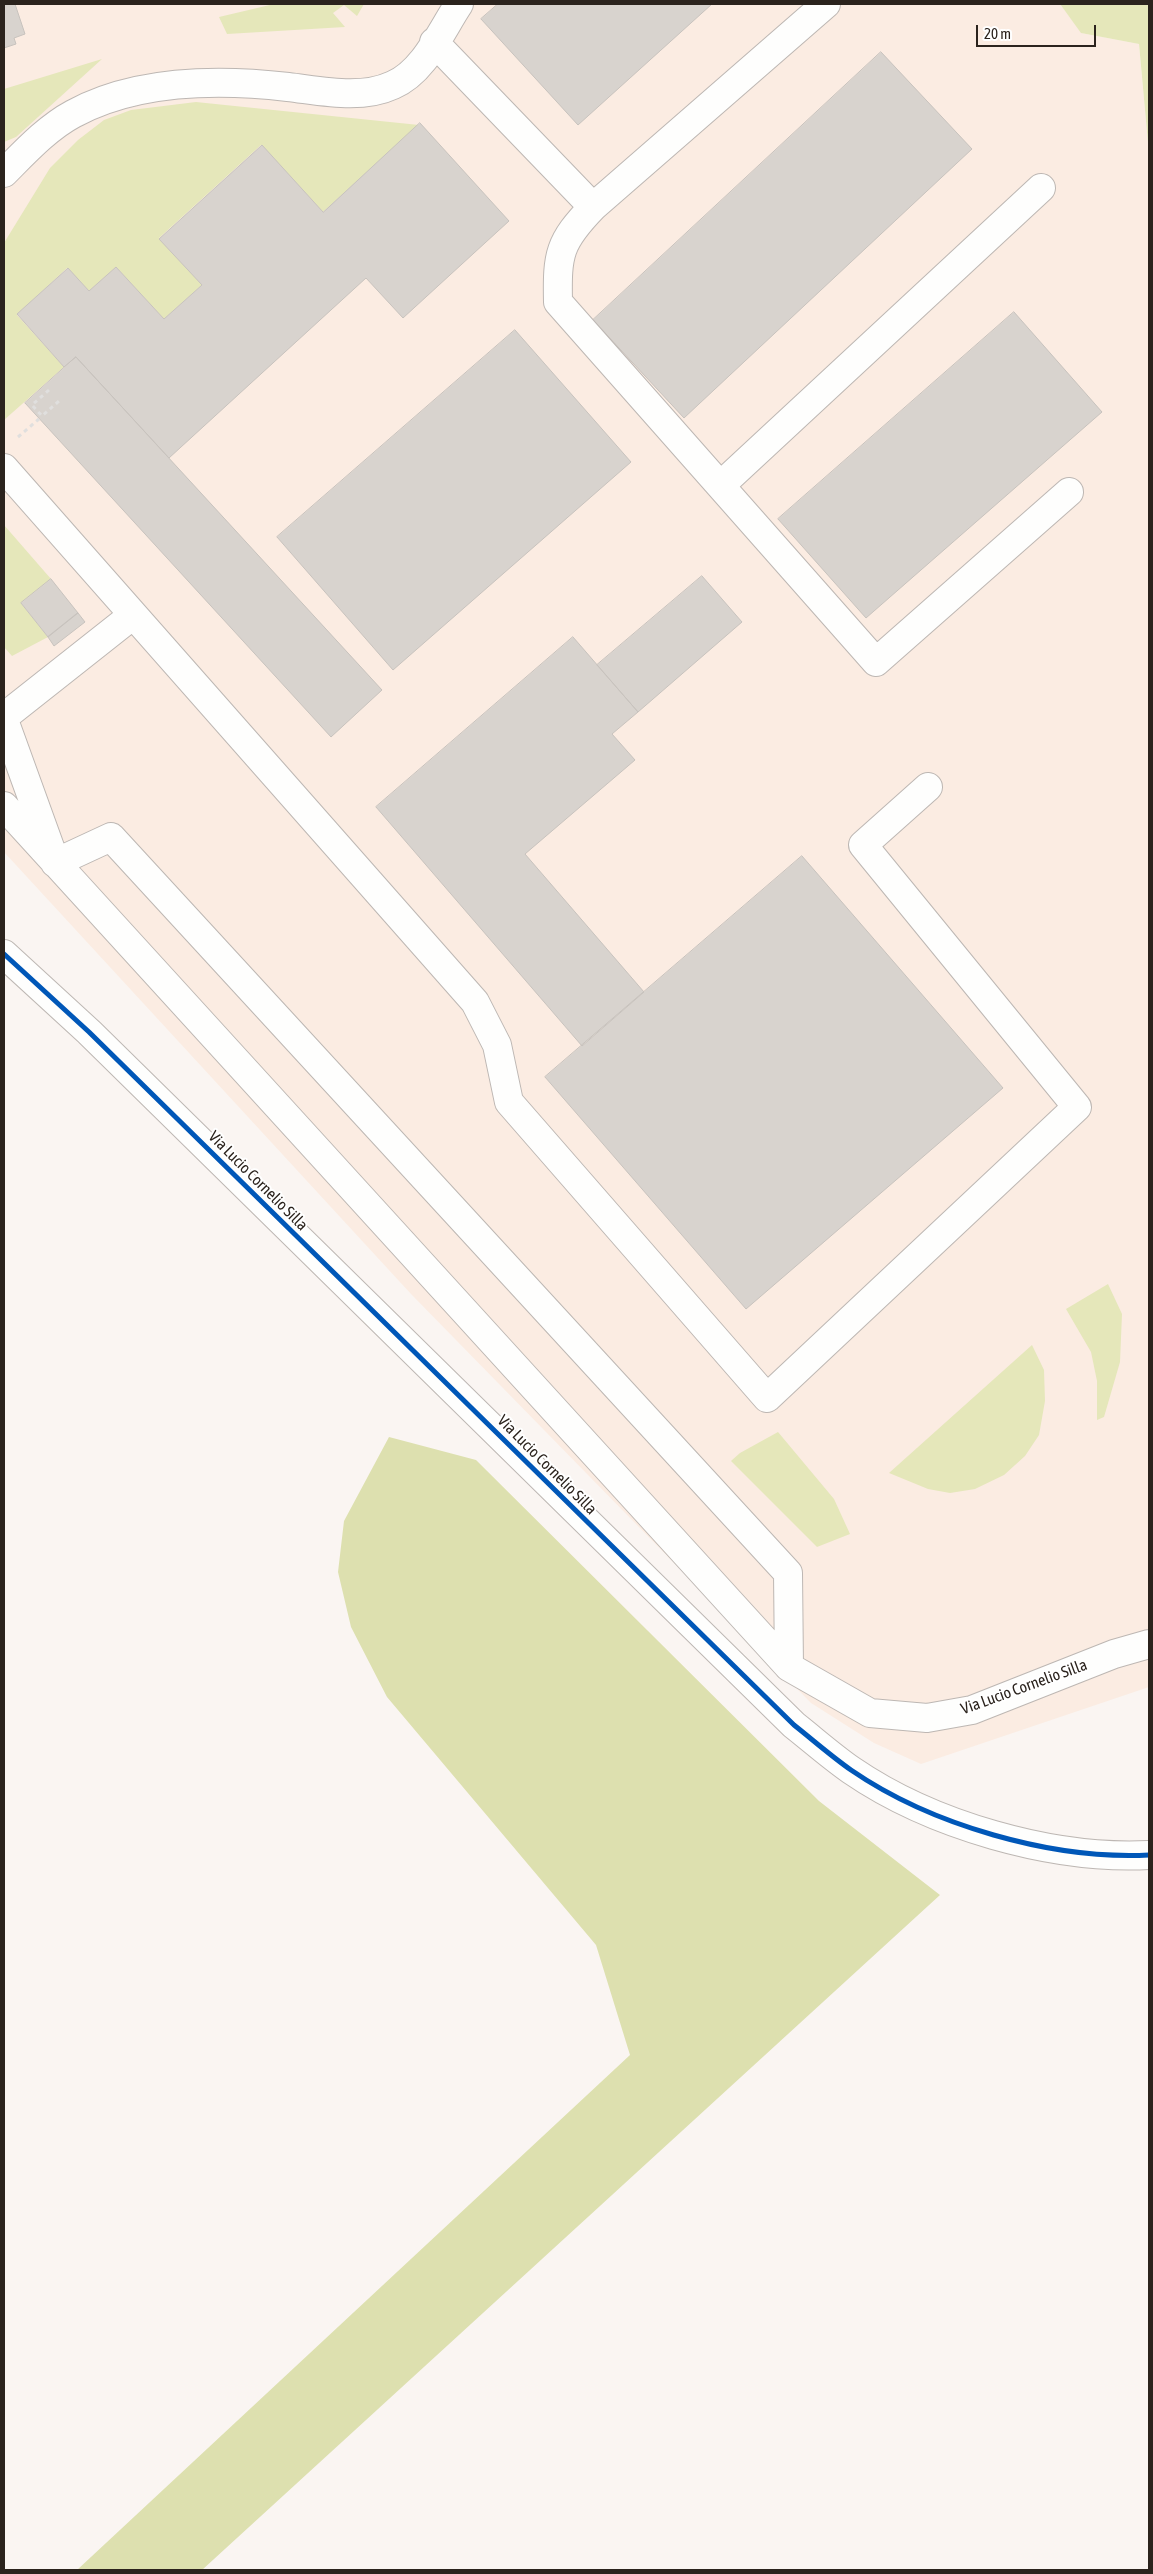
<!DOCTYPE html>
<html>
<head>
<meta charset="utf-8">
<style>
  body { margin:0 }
  #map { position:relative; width:1153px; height:2574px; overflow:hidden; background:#faf5f2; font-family:"Asap Condensed",sans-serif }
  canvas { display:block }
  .frame { position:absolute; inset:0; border:5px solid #2b231d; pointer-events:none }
  .scale { position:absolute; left:976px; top:25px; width:120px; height:22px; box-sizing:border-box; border:2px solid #2b231d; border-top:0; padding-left:6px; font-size:15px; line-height:18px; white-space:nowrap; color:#2b231d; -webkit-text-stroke:4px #fff; paint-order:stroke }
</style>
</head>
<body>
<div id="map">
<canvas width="1153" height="2574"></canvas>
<div class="frame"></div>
<div class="scale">20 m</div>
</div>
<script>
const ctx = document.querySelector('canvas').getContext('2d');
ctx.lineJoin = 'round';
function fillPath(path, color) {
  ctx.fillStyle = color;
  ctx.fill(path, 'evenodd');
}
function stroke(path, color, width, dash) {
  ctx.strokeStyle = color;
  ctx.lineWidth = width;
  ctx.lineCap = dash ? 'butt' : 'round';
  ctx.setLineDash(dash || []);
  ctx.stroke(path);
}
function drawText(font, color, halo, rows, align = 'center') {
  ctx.font = font + ' "Asap Condensed",sans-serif';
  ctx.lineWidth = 4;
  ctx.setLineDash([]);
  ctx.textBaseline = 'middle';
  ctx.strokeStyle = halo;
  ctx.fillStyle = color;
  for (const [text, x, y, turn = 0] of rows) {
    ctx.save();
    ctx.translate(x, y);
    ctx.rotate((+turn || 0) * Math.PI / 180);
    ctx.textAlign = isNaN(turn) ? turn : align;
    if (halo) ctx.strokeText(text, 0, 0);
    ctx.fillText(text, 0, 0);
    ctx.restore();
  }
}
fillPath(new Path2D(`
  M4 4H1060L1082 33 1139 44 1149 154V1687L921 1764 874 1743 811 1703 411 1294 4 852Z`), '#fbece2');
fillPath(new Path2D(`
  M274 4H364L357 16 344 5 333 13 345 27 227 34 219 17Z
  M1060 4H1149V154L1139 44 1081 33Z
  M102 59 16 137 4 142V89Z
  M196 102 419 125 323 212 261 145 159 238 202 285 164 319 116 267 89 291 67 268 17 315 64 367 4 420V243L50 168 78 140 104 120 131 110Z
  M4 525 51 579 21 603 48 637 12 656 4 647Z
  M1108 1284 1122 1314 1120 1362 1104 1417 1097 1420V1381L1091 1352 1066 1309Z
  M1032 1345 1044 1370 1045 1401 1039 1435 1025 1456 1004 1475 975 1489 950 1493 928 1489 889 1473Z
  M778 1432 834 1499 850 1534 817 1547 731 1461 740 1453Z`), '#e5e7ba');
fillPath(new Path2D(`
  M389 1437 476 1460 819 1801 940 1895 202 2570H77L630 2055 596 1945 387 1697 351 1627 338 1572 344 1521Z`), '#dde0af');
const building = new Path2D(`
  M4 4H15L25 34 14 38 16 44 4 48Z
  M498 4H712L578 125 481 19Z
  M881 52 972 149 684 418 593 320Z
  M420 123 509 221 403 318 366 278 169 458 76 357 64 367 17 314 68 268 89 291 116 267 164 319 202 285 159 239 262 145 323 212Z
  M1014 312 1102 412 866 618 778 519Z
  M515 330 631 462 393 670 277 537Z
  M76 357 382 690 331 737 25 403Z
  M702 576 742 622 638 712 597 665Z
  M51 579 78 613 48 637 21 603Z
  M78 613 85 622 54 646 48 637Z
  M573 637 638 712 612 734 635 760 525 854 644 992 582 1046 376 807Z
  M802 856 1003 1088 746 1309 545 1077Z`);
fillPath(building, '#d8d3ce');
stroke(building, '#c8c3be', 1);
const minor = new Path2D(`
  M434 42 593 207 826 4
  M4 173C25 152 47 128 73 114 137 79 218 79 288 87 322 91 361 100 393 85 424 72 441 31 459 4
  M593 207C559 242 557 254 558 302L876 662 1069 492
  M4 468 475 1002 497 1045 509 1102 767 1398 1077 1107 863 845 928 787
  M721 485 1041 188
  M4 717 133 615
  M4 720 51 850
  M4 806 789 1667 870 1713 927 1718 972 1710 1114 1654 1149 1644
  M55 863 111 837 788 1573 789 1667
  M4 954 89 1032 794 1725C813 1740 831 1756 851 1770 931 1825 1052 1860 1149 1855`);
stroke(minor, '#bdb7b3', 30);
stroke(new Path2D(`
  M49 390 32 405 42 416 59 401
  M18 437 39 419`), '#e0dfde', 3, [4, 4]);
stroke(minor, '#fefefd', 28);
stroke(new Path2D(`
  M4 954 89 1032 794 1725C813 1740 831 1756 851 1770 931 1825 1052 1860 1149 1855`), '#0057b8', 5);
drawText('16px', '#2b231d', '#fff', [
  ["Via Lucio Cornelio Silla",258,1181,45],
  ["Via Lucio Cornelio Silla",547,1465,45],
  ["Via Lucio Cornelio Silla",1024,1687,-20]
]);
</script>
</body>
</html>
